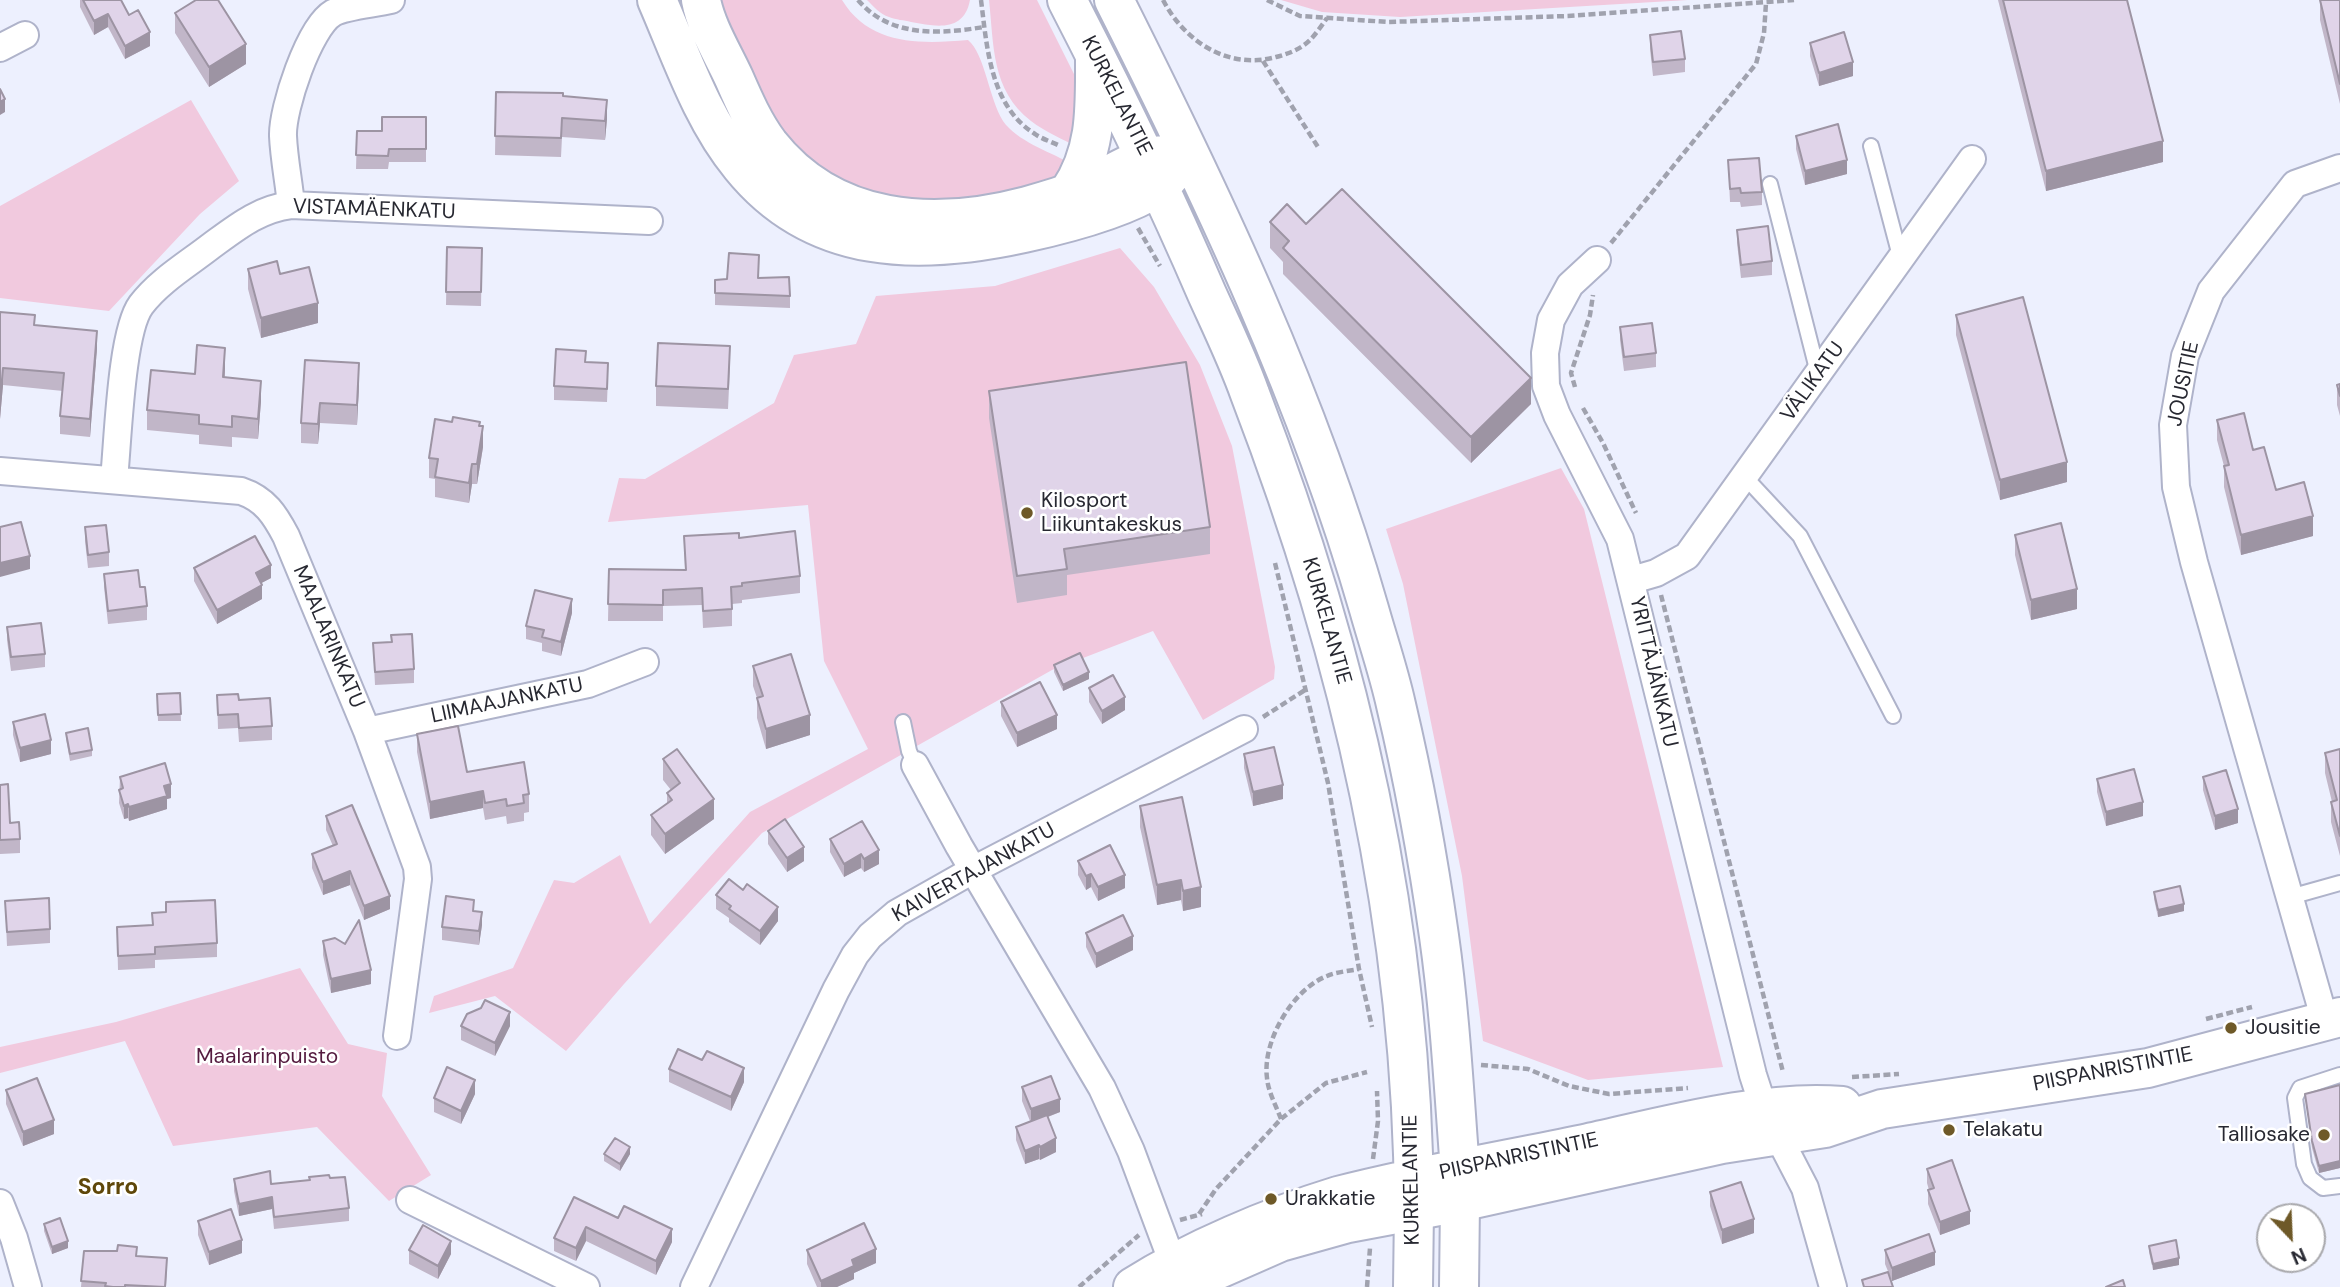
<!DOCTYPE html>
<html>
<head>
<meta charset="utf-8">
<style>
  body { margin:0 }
  #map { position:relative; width:2340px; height:1287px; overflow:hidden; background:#edf0fe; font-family:"DM Sans",sans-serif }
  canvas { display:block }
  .north { position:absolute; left:2256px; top:1203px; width:70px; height:70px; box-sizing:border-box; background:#fff; border:2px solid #a9a9ad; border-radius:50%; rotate:157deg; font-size:19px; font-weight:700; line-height:28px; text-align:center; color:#272831 }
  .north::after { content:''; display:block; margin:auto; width:24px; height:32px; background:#6e5928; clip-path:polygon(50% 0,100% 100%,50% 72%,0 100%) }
</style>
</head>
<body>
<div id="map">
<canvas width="2340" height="1287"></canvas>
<div class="north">N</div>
</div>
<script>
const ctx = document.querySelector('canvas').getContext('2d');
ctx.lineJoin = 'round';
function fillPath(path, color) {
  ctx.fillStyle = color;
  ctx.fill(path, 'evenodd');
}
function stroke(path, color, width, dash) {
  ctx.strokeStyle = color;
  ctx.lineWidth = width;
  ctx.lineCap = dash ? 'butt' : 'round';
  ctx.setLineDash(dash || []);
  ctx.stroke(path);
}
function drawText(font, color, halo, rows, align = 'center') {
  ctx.font = font + ' "DM Sans",sans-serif';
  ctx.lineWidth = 5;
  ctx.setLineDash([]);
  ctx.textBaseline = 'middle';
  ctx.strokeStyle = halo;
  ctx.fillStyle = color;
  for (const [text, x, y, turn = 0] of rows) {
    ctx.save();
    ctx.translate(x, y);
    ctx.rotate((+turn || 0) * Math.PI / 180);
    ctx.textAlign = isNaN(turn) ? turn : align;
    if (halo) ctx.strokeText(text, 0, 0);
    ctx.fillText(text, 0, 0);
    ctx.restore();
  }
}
fillPath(new Path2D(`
  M719 0H842C870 46 921 44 968 40 985 54 989 99 1003 121 1017 141 1048 151 1068 162L1056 177 1034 191 987 201 917 199 852 189 815 174 768 124Z
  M867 0H970C964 32 937 27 911 22 904 20 896 20 889 17 880 14 873 6 867 0Z
  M989 0H1037L1080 86 1079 148C1063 139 1045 132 1031 121 991 90 994 45 989 0Z
  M1281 0H1688L1400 17 1322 12Z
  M191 100 239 181 200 214 109 311 0 298V206Z
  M1120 248 1154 287 1200 365 1232 446 1275 667 1274 679 1203 720 1153 631 1052 670 762 833 624 984 566 1051 495 996 429 1013 434 996 513 968 554 880 574 883 620 855 650 924 750 812 868 749 824 661 808 505 608 522 619 478 645 479 774 403 794 355 856 344 876 296 995 286Z
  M1561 468 1584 509 1723 1067 1588 1080 1483 1041 1462 876 1403 584 1386 529Z
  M300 968 348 1044 387 1053 382 1096 431 1175 389 1201 317 1127 173 1146 125 1041 0 1073V1047L116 1022Z`), '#f1c9de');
const lane = new Path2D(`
  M1871 146 1901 260
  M1770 184 1818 373
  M1744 476 1800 536 1893 716
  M903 722 909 751 915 765
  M2290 897 2340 883
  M2340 1075 2300 1088 2295 1098 2304 1164 2310 1178 2323 1188 2340 1186`);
const street = new Path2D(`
  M0 48 25 35
  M291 205C289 183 284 159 283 136 282 109 309 27 333 13 346 6 375 4 391 0
  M1597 260 1570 285 1551 320 1545 353 1546 386 1557 415 1620 539 1753 1075 1764 1109 1805 1188 1833 1287
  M0 471 241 491C265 499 275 515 286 536L367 731 417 867 418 879 397 1036
  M114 479C118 441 121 332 141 305 159 281 188 264 211 246 237 227 259 209 291 205L649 221
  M1632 580 1656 573 1687 556 1972 159
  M367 731 588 684 645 662
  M915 765 959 846 1102 1088 1131 1151 1178 1277
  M2325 1021 2194 562 2176 487 2173 425 2185 356 2211 291 2295 184 2340 168
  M410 1200 586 1287
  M0 1203 14 1238 28 1287
  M694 1287 836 990 855 955 870 936 897 913 973 870 1244 729`);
const secondary = new Path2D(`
  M657 0C681 55 702 119 741 166 814 256 919 256 1024 233 1065 224 1124 209 1159 186 1166 182 1172 173 1177 167
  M701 0C706 27 723 54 734 78 744 101 754 124 769 144 833 225 933 231 1027 206 1045 201 1065 195 1083 188 1104 180 1123 165 1145 158 1153 155 1163 155 1171 155
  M1067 0C1117 97 1164 194 1207 294 1222 327 1238 360 1250 394 1351 657 1413 926 1414 1209
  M1114 0C1213 197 1308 397 1369 609 1378 641 1389 673 1396 705 1414 781 1428 858 1439 936 1450 1013 1454 1092 1460 1170V1202
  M1069 192C1097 151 1095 108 1095 60
  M1133 1287C1193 1249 1270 1217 1338 1196 1419 1175 1502 1161 1584 1144 1662 1127 1762 1099 1842 1106
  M1178 1287 1280 1242 1348 1223 1460 1202 1722 1144 1825 1128 1882 1109 2148 1068 2340 1017`);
const highway = new Path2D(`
  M1413 1287 1414 1209
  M1459 1287 1460 1202`);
stroke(lane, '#afb3ca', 18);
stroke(street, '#afb3ca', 30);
stroke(secondary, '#afb3ca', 42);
stroke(highway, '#afb3ca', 42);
stroke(new Path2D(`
  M858 0C890 38 940 34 984 27
  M981 0C987 47 990 106 1035 134 1042 139 1052 142 1060 146
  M1163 0C1185 42 1228 70 1276 57 1288 54 1301 49 1310 40 1316 34 1322 25 1327 18
  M1267 0 1300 16 1388 22 1568 16 1794 0
  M1263 61 1318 147
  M1138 228 1160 266
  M1611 243 1756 64 1764 33 1766 3
  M1575 387 1571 373 1590 315 1593 295
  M1583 408 1603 443 1636 513
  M1275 563 1328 783 1359 969 1372 1027
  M1661 595 1783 1072
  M1263 717 1305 690
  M2206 1019 2252 1007
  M1481 1065 1528 1069 1569 1086 1609 1094 1688 1088
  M1852 1077 1899 1074
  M1281 1119C1276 1106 1268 1091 1267 1078 1262 1041 1293 989 1327 976 1336 972 1349 971 1359 969
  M1373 1159 1378 1121 1377 1091
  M1199 1214 1216 1189 1281 1119 1326 1083 1367 1072
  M1180 1220 1202 1214
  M1079 1287 1139 1235
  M1367 1287 1370 1248`), '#a0a2ae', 4.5, [7, 3.5]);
stroke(lane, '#fff', 14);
stroke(street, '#fff', 26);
stroke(secondary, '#fff', 38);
stroke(highway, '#fff', 38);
fillPath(new Path2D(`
  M80 0H121L129 15 150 46 125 59 108 27 94 35 80 7Z
  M1998 0H2127L2163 162 2046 191Z
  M2320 0H2340V104L2320 20Z
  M175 13 246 64 209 87 175 33Z
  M1650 35 1685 59V72L1653 76 1650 49Z
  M1810 43 1853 76 1819 86 1810 56Z
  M496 92 563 96 607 119 605 140 562 137 561 157 495 155Z
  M426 117V162H389L388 169H356L357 131H382Z
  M1796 136 1847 174 1805 185 1796 149Z
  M1728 160 1762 192V205L1741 207 1740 202H1730Z
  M1270 222 1306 224 1531 404 1471 463 1283 274V262L1270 248Z
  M1737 230 1772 261V275L1741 278 1737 243Z
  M447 247 482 248 481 306 446 305Z
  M248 269 280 274 318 323 261 338 248 289Z
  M758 278 790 296V308L715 305V280Z
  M0 312 97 348 90 437 60 434V416L63 391 3 385 0 419Z
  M1956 315 2067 482 2000 500 1956 335Z
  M1620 327 1656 353V367L1624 371 1620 340Z
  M359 363V383L357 425 320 423 318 444 301 443V423Z
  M730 366 728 409 656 406V386Z
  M225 368V377L261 401 258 439 232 437V447L199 444V435L147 430V410L195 374Z
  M608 376 607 402 554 400V386Z
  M2340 384V416L2337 405V385Z
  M989 391 1210 527V554L1067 575V595L1017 603 989 418Z
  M2217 420 2253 450 2276 490 2313 536 2241 555 2224 487V466L2217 440Z
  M480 426 483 447 477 484H472L469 503 435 497V479L429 478V458Z
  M85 527 109 552V566L88 568 85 541Z
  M2015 535 2077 609 2031 620 2015 555Z
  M684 536 739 538 800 576V593L742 600V603L732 604V626L703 628 702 605 663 606V621H608L609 569 685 570Z
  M194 568 271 578 261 583 262 599 217 624 194 581Z
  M104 574 140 587 147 606V620L108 624 104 587Z
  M572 613 561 656 542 651V643L526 639V626Z
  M7 627 45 654V667L11 671 7 640Z
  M391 642 414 669V683L375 685 373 643Z
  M1054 665 1089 679 1063 691 1054 672Z
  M753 666 810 735 766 749 757 718V698L753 686Z
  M1089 688 1125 710 1102 724 1089 702Z
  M180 693 181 721H158L157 694Z
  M217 695 239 700 272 726V740L239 742 238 728 218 729Z
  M1001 702 1057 729 1017 747 1001 716Z
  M13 722 51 754 20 762 13 735Z
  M66 733 92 750V756L70 761 66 739Z
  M417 734 467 772 529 794V812L524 813V821L507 824 506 816 485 820 483 808 430 819 417 752Z
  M2340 749V856L2331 822V802H2332L2325 773V753Z
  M1244 754 1283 799 1253 806 1244 768Z
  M663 759 714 819 665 854 651 835V815L667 803V793L671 790 663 780Z
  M120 777 171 798 167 799V809L129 821 128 818 124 819 119 803Z
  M2203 777 2238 823 2215 830 2203 790Z
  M2097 779 2143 816 2106 826 2097 792Z
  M0 785 10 823 20 839V853L0 854Z
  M1140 806 1201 907 1183 911 1181 900 1157 905 1140 827Z
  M326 816 390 909 364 920 350 885 323 895 312 868V854L333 846 326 830Z
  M768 831 804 861 787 872 768 844Z
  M830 839 879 864 864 872 861 868 844 877 830 852Z
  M1078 861 1125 888 1098 901 1091 887 1086 890 1078 875Z
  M2154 892 2184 911 2158 917 2154 899Z
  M716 895 778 921 760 945 729 922V918L716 909Z
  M5 901 50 929V943L7 946Z
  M474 911 482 925 479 945 442 940V927Z
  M152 913 217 943V957L155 960V968L118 970 117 927 152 925Z
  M1086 933 1133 950 1096 968 1086 947Z
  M323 941 371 984 331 993 323 955Z
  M461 1026H510L495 1056 461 1040Z
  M702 1060 744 1082 731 1111 669 1082V1069Z
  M2340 1085V1168L2319 1173 2312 1148 2305 1094Z
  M1022 1087 1060 1112 1048 1117 1056 1152 1040 1160 1039 1159 1025 1164 1016 1140V1127L1030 1121 1022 1101Z
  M6 1090 54 1134 23 1146 6 1104Z
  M475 1094 461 1124 434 1112V1098Z
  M604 1154H630L620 1171 604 1161Z
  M1927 1169 1970 1224 1940 1235 1928 1204V1190H1929L1927 1183Z
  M330 1178 349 1208V1221L274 1229 272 1209 239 1216 234 1191V1179L271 1184Z
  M1710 1192 1754 1233 1722 1244 1710 1206Z
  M574 1197 672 1242 656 1275 586 1241 576 1261 554 1251V1238Z
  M198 1221 242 1253 209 1265 198 1235Z
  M44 1224 68 1248 52 1254 44 1231Z
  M2149 1246 2179 1265 2153 1270 2149 1252Z
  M409 1250 451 1254 438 1279 409 1264Z
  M807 1250 876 1263 854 1273V1279L837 1287H817L807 1264Z
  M1885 1250 1935 1265 1892 1281 1885 1264Z
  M84 1251 137 1256 167 1271 166 1287H81Z`), '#c1b6c8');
fillPath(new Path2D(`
  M108 14V27L94 35V21Z
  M150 32V46L125 59V46Z
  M246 44V64L209 87V67Z
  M1853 62V76L1819 86V73Z
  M5 99V112L0 115V102Z
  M607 100V119L605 140V121Z
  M2163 141V162L2046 191V171Z
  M1847 160V174L1805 185V171Z
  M318 303V323L261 338V318Z
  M97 331V348L90 437V419Z
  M225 348V368L223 397V377Z
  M359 363V383L357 425V405Z
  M3 368V385L0 419V402Z
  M1531 378V404L1471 463V437Z
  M261 381V401L258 439V419Z
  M320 403V423L318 444V424Z
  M483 426V447L477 484V464Z
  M2067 462V482L2000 500V480Z
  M472 464V484L469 503V483Z
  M2313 516V536L2241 555V535Z
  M30 556V569L0 577V563Z
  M271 565V578L256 586V573Z
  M262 585V599L217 624V610Z
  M2077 589V609L2031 620V600Z
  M572 599V613L561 656V642Z
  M1089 672V679L1063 691V685Z
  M1125 697V710L1102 724V711Z
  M810 715V735L766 749V729Z
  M1057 715V729L1017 747V733Z
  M51 740V754L20 762V748Z
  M171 784V798L167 799V809L129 821V807L164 786Z
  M1283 785V799L1253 806V792Z
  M483 791V808L430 819V802Z
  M714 799V819L665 854V834Z
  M2143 802V816L2106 826V812Z
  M128 804V818L124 819V806Z
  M2238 809V823L2215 830V816Z
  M804 847V861L787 872V858Z
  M879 850V864L864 872V859Z
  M861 854V868L844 877V864Z
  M350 871V885L323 895V882Z
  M1091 874V887L1086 890V876Z
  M1125 875V888L1098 901V887Z
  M1181 880V900L1157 905V885Z
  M1201 887V907L1183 911V891Z
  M390 896V909L364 920V906Z
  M2184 904V911L2158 917V910Z
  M778 907V921L760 945V931Z
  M482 912V925L479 945V931Z
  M1133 936V950L1096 968V954Z
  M371 970V984L331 993V979Z
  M510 1012V1026L495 1056V1043Z
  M744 1068V1082L731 1111V1097Z
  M475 1080V1094L461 1124V1111Z
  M1060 1099V1112L1031 1123V1109Z
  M54 1120V1134L23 1146V1132Z
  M1056 1138V1152L1040 1160V1147Z
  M1039 1145V1159L1025 1164V1151Z
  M630 1147V1154L620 1171V1164Z
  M2340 1161V1168L2319 1173V1166Z
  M272 1197V1209L239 1216V1204Z
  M1970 1211V1224L1940 1235V1222Z
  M1754 1219V1233L1722 1244V1230Z
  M586 1227V1241L576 1261V1248Z
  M672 1229V1242L656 1275V1261Z
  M242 1240V1253L209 1265V1252Z
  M68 1241V1248L52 1254V1247Z
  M451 1241V1254L438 1279V1266Z
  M876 1249V1263L854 1273V1279L837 1287H821V1281L852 1260Z
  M1935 1252V1265L1892 1281V1268Z
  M2179 1258V1265L2153 1270V1264Z`), '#9d94a3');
const building = new Path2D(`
  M83 0H121L129 15 138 10 150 32 125 46 108 14 94 21Z
  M196 0H218L246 44 209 67 175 13Z
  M2003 0H2127L2163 141 2046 171Z
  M2320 0H2340V84Z
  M1681 31 1685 59 1653 62 1650 35Z
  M1844 32 1853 62 1819 73 1810 43Z
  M0 89 5 99 0 102Z
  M496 92 563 93V96L607 100 605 121 562 118 561 138 495 136Z
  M382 117H426V149H389L388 156 356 155 357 131H382Z
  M1838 124 1847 160 1805 171 1796 136Z
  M1759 158 1762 192 1741 193 1740 188 1730 189 1728 160Z
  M1342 189 1531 378 1471 437 1283 248 1289 241 1270 222 1287 204 1306 224Z
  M1768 226 1772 261 1741 265 1737 230Z
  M447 247 482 248 481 292H446Z
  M729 253 759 255 758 278 789 277 790 296 715 293V280L727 279Z
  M277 261 280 274 309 267 318 303 261 318 248 269Z
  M2023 297 2067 462 2000 480 1956 315Z
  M0 312 35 315 34 325 97 331 90 419 60 416 64 373 3 368 0 402Z
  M1652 323 1656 353 1624 357 1620 327Z
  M658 343 730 346 728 389 656 386Z
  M197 345 225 348 223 377 261 381 258 419 232 416V427L199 424V415L147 410 151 370 195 374Z
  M556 349 586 351 585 362 608 363 607 389 554 386Z
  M305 360 359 363 357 405 320 403 318 424 301 423Z
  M1186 362 1210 527 1064 549 1067 569 1017 576 989 391Z
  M2340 384V396L2337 385Z
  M2244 413 2253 450 2264 447 2276 490 2304 482 2313 516 2241 535 2224 466 2229 465 2217 420Z
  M453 417 480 422 479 426H483L477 464H472L469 483 435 477 438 459 429 458 435 419 452 422Z
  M21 522 30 556 0 563V527Z
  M2061 523 2077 589 2031 600 2015 535Z
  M106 525 109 552 88 555 85 527Z
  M795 531 800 576 742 583V586L731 587 732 609 703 611 702 588 663 590V605L608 604 609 569 686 570 684 536 739 533V538Z
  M255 536 271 565 256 573 262 585 217 610 194 568Z
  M138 570 140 587H145L147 606 108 611 104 574Z
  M535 590 572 599 561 642 542 637 544 630 526 626Z
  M41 623 45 654 11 657 7 627Z
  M412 634 414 669 375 672 373 643 392 642 391 635Z
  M1080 653 1089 672 1063 685 1054 665Z
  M791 654 810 715 766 729 757 698 763 696 753 666Z
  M1113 675 1125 697 1102 711 1089 688Z
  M1040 682 1057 715 1017 733 1001 702Z
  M180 693 181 714 158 715 157 694Z
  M238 694 239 700 270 698 272 726 239 728 238 714 218 715 217 695Z
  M45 714 51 740 20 748 13 722Z
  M458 726 467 772 524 762 529 794 523 795 524 803 507 806 506 799 485 803 483 791 430 802 417 734Z
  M88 728 92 750 70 754 66 733Z
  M1274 747 1283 785 1253 792 1244 754Z
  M677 749 714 799 665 834 651 815 672 800 667 793 680 783 663 759Z
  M2340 749V836L2331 802 2337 800 2325 753Z
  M165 763 171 784 164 786 167 796 129 807 128 804 124 806 119 790 123 788 120 777Z
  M2134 769 2143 802 2106 812 2097 779Z
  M2226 770 2238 809 2215 816 2203 777Z
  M8 784 10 823 19 822 20 839 0 840V785Z
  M1182 797 1201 887 1183 891 1181 880 1157 885 1140 806Z
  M352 805 390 896 364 906 350 871 323 882 312 854 337 844 326 816Z
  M785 819 804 847 787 858 768 831Z
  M862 821 879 850 864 859 861 854 844 864 830 839Z
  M1110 845 1125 875 1098 887 1091 874 1086 876 1078 861Z
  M729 879 743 890 747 884 778 907 760 931 729 909 731 906 716 895Z
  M2180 886 2184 904 2158 910 2154 892Z
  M446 896 474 900 473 911 482 912 479 931 442 927Z
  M49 898 50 929 7 932 5 901Z
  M215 900 217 943 155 947V954L118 956 117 927 153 925 152 913 166 912V902Z
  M1123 915 1133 936 1096 954 1086 933Z
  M359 920 371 970 331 979 323 941 335 938 345 944Z
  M485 1000 510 1012 495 1043 461 1026 467 1014 481 1008Z
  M678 1049 702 1060 707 1051 744 1068 731 1097 669 1069Z
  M447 1067 475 1080 461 1111 434 1098Z
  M1051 1076 1060 1099 1031 1109 1022 1087Z
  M37 1078 54 1120 23 1132 6 1090Z
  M2340 1085V1161L2319 1166 2312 1141 2305 1094Z
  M1047 1115 1056 1138 1040 1147 1039 1145 1025 1151 1016 1127Z
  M615 1138 630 1147 620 1164 604 1154Z
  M1952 1160 1970 1211 1940 1222 1928 1190 1934 1188 1927 1169Z
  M270 1171 271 1184 310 1180 309 1177 329 1175 330 1178 345 1177 349 1208 274 1217 272 1197 239 1204 234 1179Z
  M1741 1182 1754 1219 1722 1230 1710 1192Z
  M574 1197 618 1218 624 1206 672 1229 656 1261 586 1227 576 1248 554 1238Z
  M231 1209 242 1240 209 1252 198 1221Z
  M60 1218 68 1241 52 1247 44 1224Z
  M864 1223 876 1249 852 1260 854 1266 821 1281 807 1250Z
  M423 1225 451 1241 438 1266 409 1250Z
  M1929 1234 1935 1252 1892 1268 1885 1250Z
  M2176 1240 2179 1258 2153 1264 2149 1246Z
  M118 1245 137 1247 136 1256 167 1258 165 1287 125 1285V1287H113L105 1286 106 1283 81 1281 84 1251H117Z
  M1888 1272 1893 1287H1864L1862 1280Z
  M2123 1280 2125 1287H2106Z`);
fillPath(building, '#e0d4e9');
stroke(building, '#9d94a3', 2);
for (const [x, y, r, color] of [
  [1027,513,7,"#6e5928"],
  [2231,1028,7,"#6e5928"],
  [1949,1130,7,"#6e5928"],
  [2324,1135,7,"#6e5928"],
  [1271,1199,7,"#6e5928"]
]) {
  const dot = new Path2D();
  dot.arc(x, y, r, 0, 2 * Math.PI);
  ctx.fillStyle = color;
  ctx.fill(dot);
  stroke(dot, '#fff', 2.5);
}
drawText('21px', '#272831', '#fff', [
  ["KURKELANTIE",1116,96,63],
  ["VISTAMÄENKATU",374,210,2],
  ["VÄLIKATU",1813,382,-54],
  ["JOUSITIE",2184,384,-78],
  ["KURKELANTIE",1326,621,74],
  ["MAALARINKATU",328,637,67],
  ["YRITTÄJÄNKATU",1653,672,77],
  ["LIIMAAJANKATU",507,701,-12],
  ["KAIVERTAJANKATU",974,873,-29],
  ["PIISPANRISTINTIE",2113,1070,-11],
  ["PIISPANRISTINTIE",1519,1157,-12],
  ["KURKELANTIE",1412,1180,-91]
]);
drawText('21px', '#272831', '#fff', [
  ["Kilosport",1041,501],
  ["Liikuntakeskus",1041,525],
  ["Jousitie",2245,1028],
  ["Telakatu",1963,1130],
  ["Talliosake",2310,1135,"right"],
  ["Urakkatie",1285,1199]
], 'left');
drawText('21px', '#551c40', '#fff', [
  ["Maalarinpuisto",267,1057]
]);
drawText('bold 23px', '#5f4709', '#fff', [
  ["Sorro",108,1188]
]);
</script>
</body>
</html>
